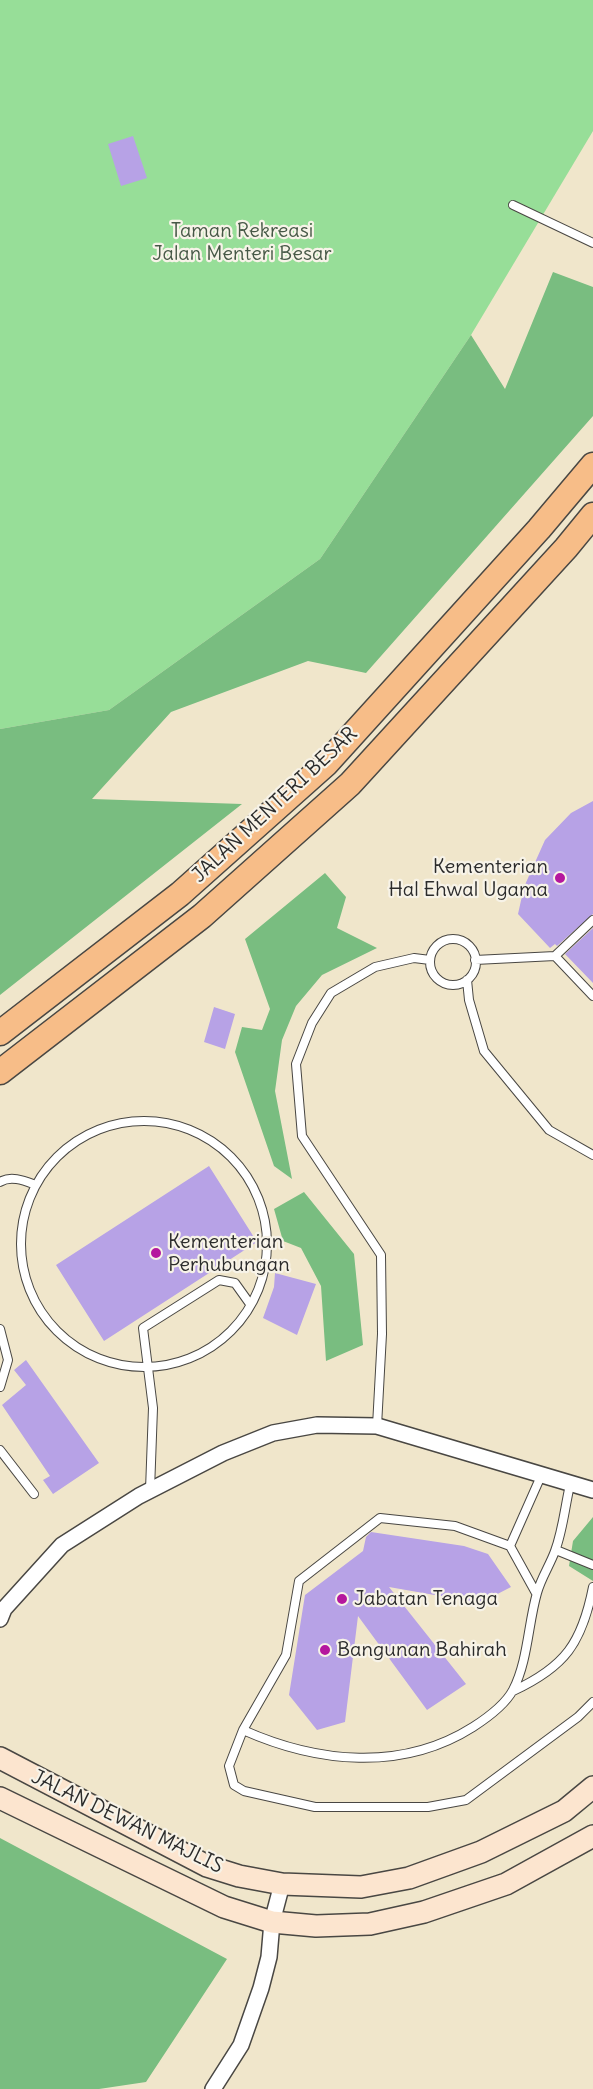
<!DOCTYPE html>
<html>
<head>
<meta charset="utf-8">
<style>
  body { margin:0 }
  canvas { display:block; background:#f0e6cb }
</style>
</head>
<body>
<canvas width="593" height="2089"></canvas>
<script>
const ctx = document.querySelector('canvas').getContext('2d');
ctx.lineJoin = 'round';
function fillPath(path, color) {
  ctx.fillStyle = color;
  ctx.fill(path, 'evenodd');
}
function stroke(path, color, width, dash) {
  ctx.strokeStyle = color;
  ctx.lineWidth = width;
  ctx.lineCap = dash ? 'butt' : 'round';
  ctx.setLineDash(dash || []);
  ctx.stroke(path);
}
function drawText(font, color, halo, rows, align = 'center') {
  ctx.font = font + ' Delius,sans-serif';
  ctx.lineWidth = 4.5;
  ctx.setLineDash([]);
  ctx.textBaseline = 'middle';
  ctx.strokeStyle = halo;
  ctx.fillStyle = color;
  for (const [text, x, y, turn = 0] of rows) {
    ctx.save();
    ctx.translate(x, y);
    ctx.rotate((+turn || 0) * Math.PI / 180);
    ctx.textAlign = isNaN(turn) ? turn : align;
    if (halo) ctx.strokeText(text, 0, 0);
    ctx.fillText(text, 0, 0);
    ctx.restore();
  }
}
fillPath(new Path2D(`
  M0 0H593V131L471 335 320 559 109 710 0 729Z`), '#97de98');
fillPath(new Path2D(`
  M553 272 593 287V416L366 673 308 661 171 712 92 799 242 804 0 995V729L109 710 320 559 471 335 505 389Z
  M325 873 346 897 337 928 377 948 322 975 296 1006 282 1040 275 1091 292 1179 274 1166 235 1052 242 1027 262 1030 270 1009 245 939Z
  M304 1192 354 1254 363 1345 326 1361 321 1286 301 1248 283 1241 274 1209Z
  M593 1517V1581L569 1566 573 1541Z
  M0 1838 227 1959 146 2082 99 2089H0Z`), '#79bd80');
fillPath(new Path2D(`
  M133 136 147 178 121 186 108 144Z
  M593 801V914L557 946 555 944 550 948 518 914 524 887 545 840 571 813Z
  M593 928V983L565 954Z
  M214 1007 235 1014 225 1049 204 1042Z
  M209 1166 257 1242 104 1341 56 1265Z
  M275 1273 316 1284 297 1335 263 1318 274 1287Z
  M26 1360 99 1463 53 1494 43 1480 50 1476 2 1405 26 1385 14 1370Z
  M371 1532 464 1546 488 1554 511 1587 480 1603 389 1587 466 1684 427 1710 358 1616 345 1722 317 1730 289 1695 305 1595 363 1551 366 1537Z`), '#b7a2e6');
const lane = new Path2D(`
  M513 205 593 243
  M593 920 555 956 593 996
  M430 962a23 23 0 1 1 46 0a23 23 0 1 1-46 0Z
  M475 960 555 956
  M467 980 469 1000 484 1051 549 1130 593 1155
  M21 1244a123 123 0 1 1 246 0a123 123 0 1 1-246 0Z
  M0 1182C11 1175 25 1181 36 1185
  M0 1329 8 1360 0 1387
  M377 1426 382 1334 381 1255 302 1136 296 1064 312 1023 331 993 375 967 414 958 430 960
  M0 1450 34 1494
  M150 1490 153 1408 143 1328 219 1280 235 1283 250 1304
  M510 1546 541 1476
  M556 1550 593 1565
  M536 1593 510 1546 455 1526 380 1518 299 1581 286 1655 243 1730C317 1763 402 1772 473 1727 487 1718 505 1705 513 1690 528 1661 528 1624 537 1593 541 1578 550 1565 555 1551 563 1530 565 1506 570 1485
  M513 1691C565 1667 582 1643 593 1587
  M243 1730 229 1766 234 1785 244 1791 315 1807H428L466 1800 578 1717 593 1702`);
const street = new Path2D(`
  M0 1619 4 1609 62 1545 139 1496 223 1453 273 1433 317 1425 377 1426 593 1490
  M213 2089 241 2045 261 1988 269 1957 272 1922 282 1884`);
const secondary = new Path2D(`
  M0 1758 207 1866 239 1876 282 1884 361 1887 409 1878 481 1852 564 1811 593 1787
  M0 1798 224 1907 272 1922 316 1926 370 1924 424 1912 506 1884 593 1836`);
const primary = new Path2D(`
  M0 1033 180 894 326 764 539 529 593 465
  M0 1072 202 916 350 784 566 548 593 515`);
stroke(lane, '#494743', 10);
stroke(street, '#494743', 18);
stroke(secondary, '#494743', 24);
stroke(primary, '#494743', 27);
stroke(lane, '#fff', 8);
stroke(street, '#fff', 15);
stroke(secondary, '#fce5cf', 21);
stroke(primary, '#f7bd88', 24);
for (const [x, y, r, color] of [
  [560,878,6,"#b5179e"],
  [156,1253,6,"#b5179e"],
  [342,1599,6,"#b5179e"],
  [325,1650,6,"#b5179e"]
]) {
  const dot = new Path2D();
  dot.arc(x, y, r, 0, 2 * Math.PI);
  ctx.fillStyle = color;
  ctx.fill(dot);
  stroke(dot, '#f7f3e8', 2);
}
drawText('20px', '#465846', '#f7f3e8', [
  ["Taman Rekreasi",242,231],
  ["Jalan Menteri Besar",242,254]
]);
drawText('20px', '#2b2b2b', '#f7f3e8', [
  ["JALAN MENTERI BESAR",275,805,-43],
  ["JALAN DEWAN MAJLIS",127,1822,26]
]);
drawText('20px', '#2b2b2b', '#f7f3e8', [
  ["Kementerian",548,867,"right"],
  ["Hal Ehwal Ugama",548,890,"right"],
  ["Kementerian",168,1242],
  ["Perhubungan",168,1265],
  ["Jabatan Tenaga",354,1599],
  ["Bangunan Bahirah",337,1650]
], 'left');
</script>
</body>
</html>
